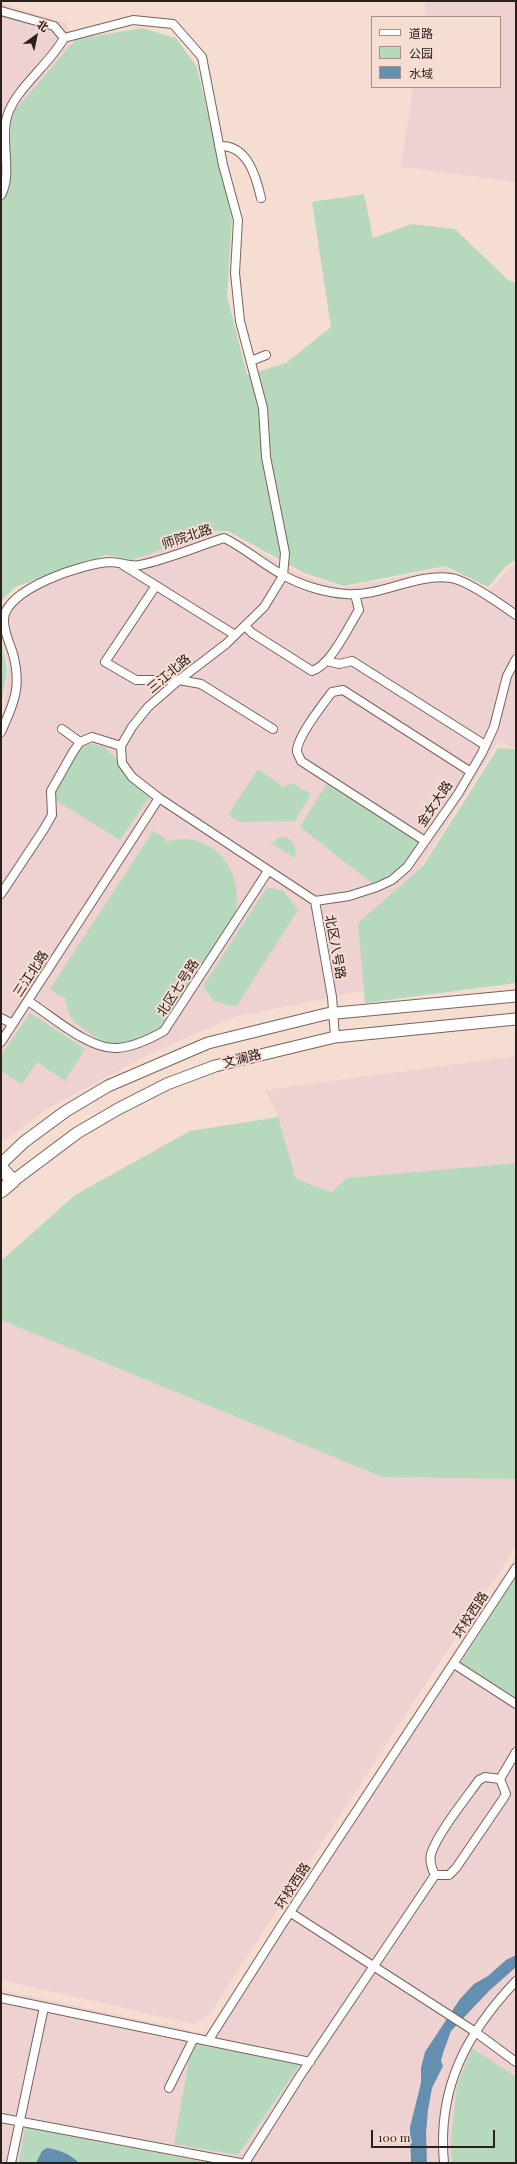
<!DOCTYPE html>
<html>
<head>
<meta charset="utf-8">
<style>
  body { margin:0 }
  #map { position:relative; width:517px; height:2164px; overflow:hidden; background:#f6ddd2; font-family:"Playfair Display","Noto Sans SC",serif }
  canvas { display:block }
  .frame { position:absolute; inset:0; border:2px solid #29201c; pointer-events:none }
  .legend { position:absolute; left:371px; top:16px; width:130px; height:72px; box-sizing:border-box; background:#f6ddd2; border:1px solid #a49189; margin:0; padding:5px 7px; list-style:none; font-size:12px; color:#29201c }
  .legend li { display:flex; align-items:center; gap:8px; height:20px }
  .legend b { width:20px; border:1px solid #a49189 }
  .north { position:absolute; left:16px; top:16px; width:40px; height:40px; -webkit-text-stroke:3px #f6ddd2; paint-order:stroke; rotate:33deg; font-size:11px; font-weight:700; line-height:16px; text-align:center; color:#29201c }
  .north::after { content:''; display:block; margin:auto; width:14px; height:18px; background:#29201c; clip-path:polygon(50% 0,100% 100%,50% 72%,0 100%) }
  .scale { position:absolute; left:371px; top:2130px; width:124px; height:18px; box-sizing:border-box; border:2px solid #29201c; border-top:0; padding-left:5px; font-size:12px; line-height:14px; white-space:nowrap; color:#29201c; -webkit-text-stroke:3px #f6ddd2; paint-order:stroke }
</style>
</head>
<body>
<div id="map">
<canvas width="517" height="2164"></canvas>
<div class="frame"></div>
<ul class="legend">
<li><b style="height:5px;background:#fff"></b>道路</li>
<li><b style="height:11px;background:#b6d8bc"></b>公园</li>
<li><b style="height:11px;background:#648fb1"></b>水域</li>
</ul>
<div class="north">北</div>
<div class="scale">100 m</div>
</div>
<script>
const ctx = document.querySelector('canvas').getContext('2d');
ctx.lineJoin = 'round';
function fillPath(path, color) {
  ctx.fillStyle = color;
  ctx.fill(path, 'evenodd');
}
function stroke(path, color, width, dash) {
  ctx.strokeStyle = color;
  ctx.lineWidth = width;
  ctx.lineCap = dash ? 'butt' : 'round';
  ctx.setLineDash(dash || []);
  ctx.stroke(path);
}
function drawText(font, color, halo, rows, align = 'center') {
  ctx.font = font + ' "Playfair Display","Noto Sans SC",serif';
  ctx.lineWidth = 4;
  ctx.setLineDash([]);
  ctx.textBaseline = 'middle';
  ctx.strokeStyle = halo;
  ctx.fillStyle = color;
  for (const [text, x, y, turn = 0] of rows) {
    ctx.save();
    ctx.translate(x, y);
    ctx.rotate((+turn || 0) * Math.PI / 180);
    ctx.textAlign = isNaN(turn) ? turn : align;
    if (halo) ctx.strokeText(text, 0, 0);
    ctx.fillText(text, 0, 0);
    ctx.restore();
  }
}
fillPath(new Path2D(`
  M426 1H516V182L401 167 413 87H500V17H424Z
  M1 3 66 23 72 49 1 216Z
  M213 533H226L302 575 343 588 446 568 488 592 511 567 516 565V749L498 742 415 876 396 984 234 1017 152 1053 48 1108 6 1140 1 1136V720L4 712 9 665 1 632V606L40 576 107 558 133 561 178 542Z
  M516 1056V1163L347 1178 332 1192 296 1179 278 1117 265 1090Z
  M1 1320 382 1477 516 1479V1546L209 2015 194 2024 1 1980Z
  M516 1556V2163H1V1990L203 2033 208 2030Z`), '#edd2d1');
fillPath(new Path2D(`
  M142 28 176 38 197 67 232 219 227 296 247 375 286 363 331 327 312 202 364 194 373 238 412 224 455 229 508 280 516 283V560L506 566 488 587 445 566 344 586 304 573 228 531H212L133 560 106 555 15 587 1 601V197L6 189 12 114 76 39Z
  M1 639 7 671 1 706Z
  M80 742 103 746 152 793 120 840 52 798 73 752Z
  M498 748 516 749V983L365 1003 358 923 423 866Z
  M258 769 283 787 292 783 311 794 295 821 241 822 228 815Z
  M329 780 425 841 407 867 377 887 300 827Z
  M153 831 166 839 165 842C213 827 246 872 235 917L160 1031 131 1044H115L101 1041 74 1022 69 1014 64 995 62 997 50 989Z
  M280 837C293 837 297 846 295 858L271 843Z
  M267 887 283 891 298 910 236 1007 214 1001 203 986Z
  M30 1013 85 1049 65 1081 37 1062 22 1084 1 1071V1055Z
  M278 1117 296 1179 332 1192 347 1178 516 1163V1479L382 1477 1 1320V1261L75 1195 190 1131Z
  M516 1577V1701L457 1668Z
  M192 2043 300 2064 238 2155 174 2144Z
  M472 2048 516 2077V2163H452L451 2139 457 2085Z
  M25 2127 209 2163H19Z`), '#b6d8bc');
fillPath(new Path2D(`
  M516 1955V1967L489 1991 451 2031 443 2053 441 2061 443 2066 432 2088 428 2110 426 2133 427 2163H411L410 2127 421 2083V2068L425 2052 460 1999 474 1984 488 1976 506 1960Z
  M47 2148C60 2150 70 2154 79 2163H36L42 2151Z`), '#648fb1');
const minor = new Path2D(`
  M1 11 54 26 64 38
  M219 146C247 144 256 176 261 198
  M1 195C13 174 0 140 7 117 14 90 50 64 64 38
  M251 361 266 355
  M123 565 235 635
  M155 587 105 662 136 680H179L201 684 273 729
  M245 626 252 633 312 671C331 665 348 627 359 610L355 594
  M327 661 339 664 352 661 485 745
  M62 729 80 742
  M1 732C14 703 22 687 13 654 10 644 3 630 4 619 5 589 84 563 110 562 120 562 131 567 140 565 168 559 196 547 224 538 245 548 262 564 283 575 300 585 326 593 346 594 382 597 415 573 451 578 467 580 502 605 516 615
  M159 798 315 901
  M425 841 301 761C300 758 298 755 297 752 296 738 323 704 332 692L343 690 471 772
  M1 894 44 829 52 815 51 791 73 752 80 742 92 737 121 746
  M315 901 349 896 377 887 392 880 407 867 458 794 482 753 494 727 507 676 516 659
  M315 901 332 997 335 1037
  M28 1001C52 1016 89 1050 117 1048 134 1047 150 1039 164 1031L268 871
  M1 1018 13 1024
  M1 1042 159 798 132 777 122 763 121 746 132 727 148 707 179 680 226 644 264 607 283 576 285 553 266 457 263 408 240 321 235 273 238 220 223 165 202 57 173 24 133 20 64 38
  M454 1664 516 1704
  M435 1875C432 1869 429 1862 431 1854 437 1834 466 1798 479 1780L485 1777 500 1779
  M291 1913 474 2031 516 2062
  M1 1998 208 2041 281 1926 516 1568
  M208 2041 310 2062
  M169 2088 194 2038
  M1 2118 240 2163
  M11 2163 44 2007
  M245 2163 300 2076 435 1875H449L456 1868 503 1799 506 1794 500 1779 516 1752
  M444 2163C437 2088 466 2034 516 1981`);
const secondary = new Path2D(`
  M1 1164 24 1142 66 1111 108 1086 208 1043 326 1014 516 996
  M13 1181 77 1133 118 1109 167 1084 215 1066 335 1037 516 1019`);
const primary = new Path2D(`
  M1 1168 13 1181 1 1191`);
stroke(minor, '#786359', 10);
stroke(secondary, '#786359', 13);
stroke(primary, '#786359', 15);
stroke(minor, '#fff', 8);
stroke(secondary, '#fff', 11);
stroke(primary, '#fff', 13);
drawText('13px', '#29201c', '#f6ddd2', [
  ["师院北路",187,537,-18],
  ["三江北路",169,674,-40],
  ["金女大路",435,804,-56],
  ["北区八号路",335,947,80],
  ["三江北路",31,974,-57],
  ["北区七号路",178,988,-57],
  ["文澜路",242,1059,-14],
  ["环校西路",471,1615,-57],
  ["环校西路",293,1886,-57]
]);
</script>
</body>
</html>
